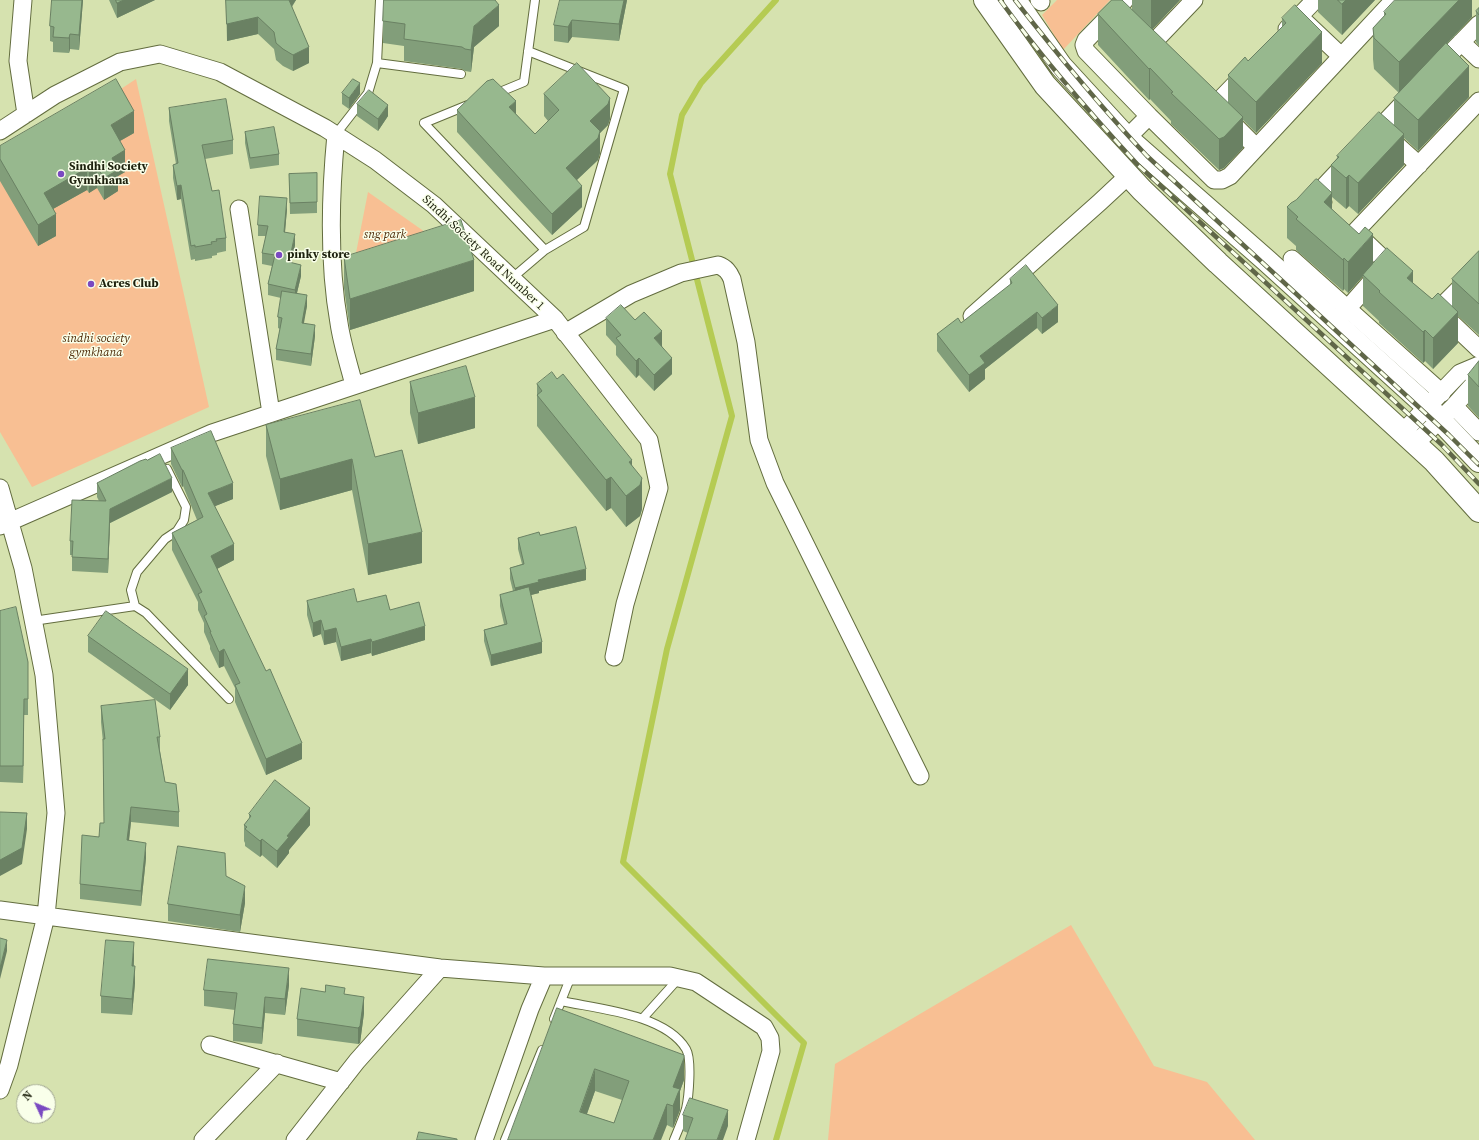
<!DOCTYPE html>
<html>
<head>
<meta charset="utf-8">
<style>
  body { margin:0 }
  #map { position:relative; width:1479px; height:1140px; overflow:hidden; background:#d6e2af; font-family:"Source Serif 4",serif }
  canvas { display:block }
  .north { position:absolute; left:16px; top:1084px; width:40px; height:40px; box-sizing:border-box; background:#f9ffea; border:1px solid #a1a692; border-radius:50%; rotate:314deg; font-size:11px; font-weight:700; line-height:16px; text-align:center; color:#1d210e }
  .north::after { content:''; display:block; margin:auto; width:14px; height:18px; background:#7a49c1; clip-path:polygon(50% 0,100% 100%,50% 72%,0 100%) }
</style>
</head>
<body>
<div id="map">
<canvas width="1479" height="1140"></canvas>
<div class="north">N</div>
</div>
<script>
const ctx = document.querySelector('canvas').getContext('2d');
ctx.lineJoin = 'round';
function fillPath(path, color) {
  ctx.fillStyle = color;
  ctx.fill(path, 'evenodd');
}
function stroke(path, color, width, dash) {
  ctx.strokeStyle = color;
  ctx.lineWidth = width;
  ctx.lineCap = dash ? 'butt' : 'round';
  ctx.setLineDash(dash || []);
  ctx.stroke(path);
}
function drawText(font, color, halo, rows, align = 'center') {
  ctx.font = font + ' "Source Serif 4",serif';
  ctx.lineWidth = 3;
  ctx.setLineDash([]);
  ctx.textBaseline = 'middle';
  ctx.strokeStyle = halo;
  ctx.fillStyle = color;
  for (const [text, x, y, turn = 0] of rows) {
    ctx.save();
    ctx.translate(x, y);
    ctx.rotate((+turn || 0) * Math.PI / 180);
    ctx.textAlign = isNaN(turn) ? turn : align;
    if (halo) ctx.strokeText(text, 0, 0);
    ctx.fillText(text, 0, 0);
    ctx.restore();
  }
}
fillPath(new Path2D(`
  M1057 0H1110L1063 50 1042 15Z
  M136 79 209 407 32 487 0 432V169Z
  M368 192 425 232 356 253Z
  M1071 925 1154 1066 1207 1082 1255 1140H828L835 1064Z`), '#f8bf93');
stroke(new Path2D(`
  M776 0 701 83 682 115 670 174 732 416 667 649 623 862 804 1043 776 1140`), '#b5cb53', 6);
const service = new Path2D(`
  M380 0 377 63 461 74
  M528 51 624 89 584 227 545 250
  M495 94 524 82 535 0
  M468 105 424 123 545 250 511 279
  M336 134 368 93 377 63
  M135 606 131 590 137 572 165 539 177 531 184 520 186 507 167 469
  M33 621 135 606 146 613 229 699
  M561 1001C598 1009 665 1014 686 1049 692 1059 689 1096 686 1109 683 1119 678 1130 674 1140
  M643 1018 679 978
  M554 1019 571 976
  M505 1140 542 1050`);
const minor = new Path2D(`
  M23 0 18 61 26 114
  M1039 0 1041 2
  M1125 0 1086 40 1084 45 1086 51 1149 116 1214 180H1222L1230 176 1394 0
  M1305 22 1341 56
  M1287 29 1315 0
  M1461 42 1479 59
  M1151 45 1194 0
  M1438 66 1479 24
  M1214 106 1243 76
  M1226 117 1256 147
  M0 131 55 95 120 62 160 54 220 72 325 128 375 160 434 205 555 319 649 440 659 488 625 604 614 657
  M336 134C330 197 328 261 339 323 342 344 349 365 354 385
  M1372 136 1409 97
  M1388 137 1419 165
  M1127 138 1149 116
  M1323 202 1316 195 1347 162
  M239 209 271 413
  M1355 232 1479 101
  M1357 234 1397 272
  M1292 259 1442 393
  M1438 310 1479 269
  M1441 313 1479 349
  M972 316 1100 202 1129 175
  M1341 316 1377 275
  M565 333 631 294 681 273 718 265C726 268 729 272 732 279L746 342 759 440 775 483 920 776
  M1454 406 1479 432
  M1403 432 1460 373 1479 365
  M1415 444 1454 406 1473 385 1478 371
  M0 488 23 568 44 675 56 813 46 916 9 1065 0 1090
  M0 526 212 433 555 319
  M0 910 440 968 544 976H670L696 982 764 1027 770 1038 771 1051 746 1140
  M210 1045 341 1082
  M203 1140 277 1063
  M295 1140 357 1061 440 968
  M484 1140 530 1009 544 976`);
const secondary = new Path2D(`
  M985 0 1045 85 1142 190 1218 263 1434 461 1479 511
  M1015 0 1061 66 1127 138 1267 261 1428 407 1479 461`);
stroke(service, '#636d3f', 10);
stroke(minor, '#636d3f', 19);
stroke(secondary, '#636d3f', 24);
stroke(service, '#fff', 8);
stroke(minor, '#fff', 17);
stroke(secondary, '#fff', 22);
const rail = new Path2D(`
  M1000 0C1042 58 1089 112 1138 165L1441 444 1479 484
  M1015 0C1057 54 1100 106 1147 156L1449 435 1479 465`);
stroke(rail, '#606748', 4.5);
stroke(rail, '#f9ffea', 3, [9]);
fillPath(new Path2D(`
  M52 0H83L79 50 70 49 69 53 53 52V42L50 41V26Z
  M109 0H155L117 18Z
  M226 0H296L292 7 309 63 293 71 283 66 276 60 274 49 258 34 227 41Z
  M627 0 619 41 572 37 568 43 554 41V25Z
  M1132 0H1180L1152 29 1228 103V75L1248 61 1282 27V18L1322 63 1256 133 1243 120V148L1224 168 1219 170 1171 124V121L1150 99 1149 100 1098 45V14L1132 9Z
  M1318 0H1375L1342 35 1318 12Z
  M1472 0V17L1447 44 1469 97 1418 151 1404 138V165L1358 214 1349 206 1346 209 1332 197V209L1373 264 1413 283 1432 299 1452 307V279L1479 251V335L1458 316V343L1433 369 1425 361 1423 363 1379 323V321L1363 306V276L1348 293 1344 289 1343 291 1296 250V246L1287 238V207L1331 192V165L1337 158V156L1394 125V98L1399 93 1374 69 1373 59V28L1384 16V12Z
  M1479 8V46L1476 42V11Z
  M383 21 499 26 474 47 471 72 465 71 462 69 404 61V46L383 43Z
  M342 93 360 94 349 109 342 104Z
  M544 94 610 119 608 125 600 133V153L598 160 577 180 582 207 552 235 457 132V110L516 114 535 134 548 121 544 116Z
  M357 104 388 116 378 131 357 116Z
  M169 108 233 140V154L205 159 212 191 226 238V251L217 253V255L212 256V258L195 261V259L191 260 181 199 177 200 173 178V165L176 164 169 121Z
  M245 132 279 154V165L250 169 245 143Z
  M134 133 120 141 125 172 118 176V191L104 200 97 188 89 193 87 190 53 209 56 236 38 246 0 181V146Z
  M317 173V213L290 214 289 174Z
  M287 209 285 232 295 245 291 263 301 276 297 293 307 306 303 323 315 336 311 366 276 360V349L280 329 278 328V317L281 298 268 295V284L272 266 262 264V253L266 236H258V225Z
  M344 257 474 291 350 330 344 288Z
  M1010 279 1058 322 1042 334 1037 328 985 369V379L969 392 937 351V334L961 323 1010 285Z
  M606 318 635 320 662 346 672 374 654 391 639 375 636 378 616 355V346L606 335Z
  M1479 361V418L1468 406V375Z
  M557 379 632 465 642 509 640 516 626 527 611 508 606 511 537 426V384Z
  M410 382 475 428 418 444 410 413Z
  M266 425 375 457 422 563 368 575 352 490 280 510 266 456Z
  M171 448 233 499 215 506 234 560 217 569 302 759 266 775 235 702V688L224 666 219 668 210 649V646L204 632V623L198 610V602L172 550V533L197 520 183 486 182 487 171 464Z
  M97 483 172 492 110 523 108 573 72 571V555H70V541L99 501 97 497Z
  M540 535 586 580 539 591V593L531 595 542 653 491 666 484 641V630L504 624 500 606V595L513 591 510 579V568L522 564 518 549V538Z
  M307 601 357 602 390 610 425 640 372 656 371 653 341 661 336 642 324 645 321 634 313 637 307 615Z
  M0 611 28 662V715H24L23 783 0 782Z
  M88 636 188 685 170 710 88 652Z
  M101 706 160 737V751L165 782 179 812V827L131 822 129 841 146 858 141 906 80 899V884L104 823 103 742 101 722Z
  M249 814 310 825 289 850V853L277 868 262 855 260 857 245 846V843L244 841V825L249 819Z
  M226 876 245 903 240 932 168 921V904Z
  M134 959V966L135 983 132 1015 101 1013V996Z
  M289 985 285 1015 265 1013 262 1044 233 1041V1024L235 1010 204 1006V990Z
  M345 994 364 1013 360 1043 358 1044 297 1036V1019Z
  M557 1008 684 1080 680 1091V1110L673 1128 667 1125 508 1140ZM595 1091 622 1100 614 1123 587 1114Z
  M683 1115 728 1126 688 1133 683 1131Z`), '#829e7a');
fillPath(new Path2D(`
  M82 0H83L79 50V35Z
  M124 0H155L117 18V3Z
  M287 0H296L287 13Z
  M624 0H627L619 41V24Z
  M1151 0H1180L1151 31Z
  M1346 0H1375L1342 35V4Z
  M1459 0H1472V17L1399 93V62Z
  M499 5V26L474 47 471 72V50L474 26Z
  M258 17V34L227 41V24Z
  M572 20V37L568 43V27Z
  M1322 32V63L1256 133V102Z
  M70 34V49L69 53V38Z
  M309 47V63L293 71V55Z
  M1469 66V97L1418 151V120Z
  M1150 68V99L1149 100V69Z
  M360 83V94L349 109V98Z
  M610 98V119L608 125 600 133V153L598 160 566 190V168L590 121Z
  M516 101V123L509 107Z
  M388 105V116L378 131V119Z
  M134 111V133L111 146V125Z
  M1243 117V148L1224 168 1219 170V139Z
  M1404 134V165L1358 214V183Z
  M125 150V172L118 176V191L104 200V178L112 158Z
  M97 167V188L89 193V172Z
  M87 168V190L44 214V193Z
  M1349 175V206L1346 209V178Z
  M181 185V199L177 200V186Z
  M582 186V207L552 235V214Z
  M1332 193V224L1324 202Z
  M287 198V209L284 243V232Z
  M56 214V236L38 246V225Z
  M295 234V245L289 273V262Z
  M1373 234V265L1348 293V262Z
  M1344 258V289L1343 291V260Z
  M474 260V291L350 330V299Z
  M301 265V276L295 301V290Z
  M1413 271V302L1407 278Z
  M307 295V306L302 334V323Z
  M1058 305V322L1042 334V318Z
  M1037 312V328L985 369V379L969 392V375L980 356Z
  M1458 312V343L1433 369V338Z
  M315 325V336L311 366V354Z
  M1425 330V361L1423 363V332Z
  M662 331V347L654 338Z
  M639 358V375L636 378V361Z
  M672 358V374L654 391V375Z
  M475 397V428L418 444V413Z
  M352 459V490L280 510V479Z
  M632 460V490L629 462Z
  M182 470H183V486L182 487Z
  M611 477V508L606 511V480Z
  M172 478V492L110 523 108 573V559L110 509Z
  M642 478V509L640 516 626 527V496Z
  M233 483V499L208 509V493Z
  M422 532V563L368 575V544Z
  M234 544V560L211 572V556Z
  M586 569V580L539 591V593L515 599V588L538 580Z
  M321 620V634L313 637V623Z
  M425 626V640L372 656V642Z
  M336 628V642L324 645V631Z
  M371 639V653L341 661V647Z
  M542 642V653L491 666V655Z
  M224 649V666L219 668V652Z
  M188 669V685L170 710V694Z
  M24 699V715L23 783V766Z
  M302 743V759L266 775V759Z
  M131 807V822L127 856V840Z
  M310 808V825L289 850V853L277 868V851L287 836Z
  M27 813V829L22 864 0 876V860Z
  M262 839V855L260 857V841Z
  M146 843V858L141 906V891Z
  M245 886V903L240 932V915Z
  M7 940V951L0 979V968Z
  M134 942V959L132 982V966Z
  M135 966V983L132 1015V999Z
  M289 968V985L285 1015V999Z
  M265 997V1013L262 1044V1028Z
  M364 997V1013L360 1043 358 1044V1028Z
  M684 1055V1080L680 1091V1110L673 1128V1087Z
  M595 1069V1091L580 1133V1112Z
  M667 1104V1125L661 1140H653Z
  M728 1110V1126L723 1140H717Z`), '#6a8163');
const building = new Path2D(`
  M52 0H82L79 35 70 34 69 38 53 37 54 27 50 26Z
  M116 0H124L117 3Z
  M226 0H289L309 47 293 55 283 49 276 43 274 32 258 17 227 24Z
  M384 0H495L499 5 474 26 471 50 465 49 462 47 404 39 405 24 383 21Z
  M560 0H624L619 24 572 20 568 27 554 25Z
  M1112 0H1122L1243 117 1224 137 1219 139 1171 93 1173 92 1150 68 1149 69 1098 14Z
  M1338 0H1346L1342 4Z
  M1395 0H1459L1399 62 1374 38 1373 28 1386 14 1384 12Z
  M1295 5 1322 32 1256 102 1228 75 1245 57 1248 61 1286 23 1282 18Z
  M1479 8V15L1476 11Z
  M1446 43 1469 66 1418 120 1394 98Z
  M577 63 610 98 608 104 590 121 600 131 598 138 566 168 582 186 552 214 457 110 487 81 493 79 516 101 509 107 535 134 559 110 544 94Z
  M116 79 134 111 111 125 125 150 112 158 118 170 104 178 97 167 89 172 87 168 44 193 56 214 38 225 0 159V146Z
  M353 79 360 83 349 98 342 93Z
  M369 90 388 105 378 119 357 104Z
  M226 99 233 140 202 145 212 191 219 190 226 238 216 239 217 241 211 242 212 244 195 247V245L191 246 181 185 177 186 173 165 178 163 169 108Z
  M1379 112 1404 134 1358 183 1349 175 1346 178 1331 165 1339 157 1337 156Z
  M274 127 279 154 250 158 245 132Z
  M317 173V202L290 203 289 174Z
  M1316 179H1317L1332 193 1324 202 1359 234 1365 227 1373 234 1348 262 1344 258 1343 260 1296 219 1298 217 1287 207 1291 203 1296 200Z
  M260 196 287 198 284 232 295 234 289 262 301 265 295 290 268 284 275 255 262 253 268 226 258 225Z
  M461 220 474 260 350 299 344 257Z
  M1387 248 1413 271 1407 278 1432 299 1438 293 1458 312 1433 338 1425 330 1423 332 1379 292 1380 291 1363 275Z
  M1479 251V304L1452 279Z
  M1026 265 1058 305 1042 318 1037 312 980 356 985 363 969 375 937 334 958 318 961 323 1012 283 1010 279Z
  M282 291 307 295 302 323 315 325 311 354 276 349 282 318 278 317Z
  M621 305 635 320 644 312 662 331 654 338 672 358 654 375 639 358 636 361 616 338 621 335 606 318Z
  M1479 361V387L1468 375Z
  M466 366 475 397 418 413 410 382Z
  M552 372 557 379 563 374 632 460 629 462 642 478 640 485 626 496 611 477 606 480 537 395 542 391 537 384Z
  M360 400 375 457 402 450 422 532 368 544 352 459 280 479 266 425Z
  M211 431 233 483 208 493 234 544 211 556 266 671 270 669 302 743 266 759 235 685 240 683 224 649 219 652 210 632H211L204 616 207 614 198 594 202 592 172 533 203 517 183 470H182L171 448Z
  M160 454 172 478 110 509 108 559 72 557 73 541H70L72 500 106 501 97 483 140 461 146 459 147 460Z
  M576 527 586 569 538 580 539 582 515 588 510 568 524 564 518 538 539 532 540 535Z
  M529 587 542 642 491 655 484 630 507 624 500 595Z
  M354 589 357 602 386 595 390 610 419 602 425 626 372 642 371 639 341 647 336 628 324 631 321 620 313 623 307 601Z
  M16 607 28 662V699H24L23 766H0V611Z
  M106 611 188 669 170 694 88 636Z
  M155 700 160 737H157L165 782 176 784 179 812 131 807 127 840 146 843 141 891 80 884 82 835 99 837 100 823H104L103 739H105L101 706Z
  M275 780 310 808 287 836 289 837 277 851 262 839 260 841 245 829 247 827 244 825 251 816 249 814Z
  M0 812 27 813 22 848 0 860Z
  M178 846 225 853 226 876 245 886 240 915 168 904Z
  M0 938 7 940 0 968Z
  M106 940 134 942 132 966H135L132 999 101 996Z
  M208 959 289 968 285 999 265 997 262 1028 233 1024 237 993 204 990Z
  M326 985 345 988 344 994 364 997 360 1026 358 1028 297 1019 301 988 325 992Z
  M557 1008 684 1055V1058L673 1087 680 1089 678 1093 673 1106 667 1104 653 1140H508ZM595 1069 629 1081 614 1123 580 1112Z
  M690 1098 728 1110 717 1140H685L693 1118 683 1115Z
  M419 1132 457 1139V1140H417Z`);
fillPath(building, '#97b88e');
stroke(building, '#6a8163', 1);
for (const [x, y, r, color] of [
  [61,174,4,"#7a49c1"],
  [279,255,4,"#7a49c1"],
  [91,284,4,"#7a49c1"]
]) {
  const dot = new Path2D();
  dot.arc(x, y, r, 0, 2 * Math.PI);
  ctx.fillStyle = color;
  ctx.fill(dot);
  stroke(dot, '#f9ffea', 1.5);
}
drawText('bold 12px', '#1d210e', '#f9ffea', [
  ["Sindhi Society",69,167],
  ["Gymkhana",69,181],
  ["pinky store",287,255],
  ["Acres Club",99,284]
], 'left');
drawText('italic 12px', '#4d2906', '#f9ffea', [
  ["sng park",385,235],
  ["sindhi society",96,339],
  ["gymkhana",96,353]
]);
drawText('12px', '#1d210e', '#f9ffea', [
  ["Sindhi Society Road Number 1",483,253,43]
]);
</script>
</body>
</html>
